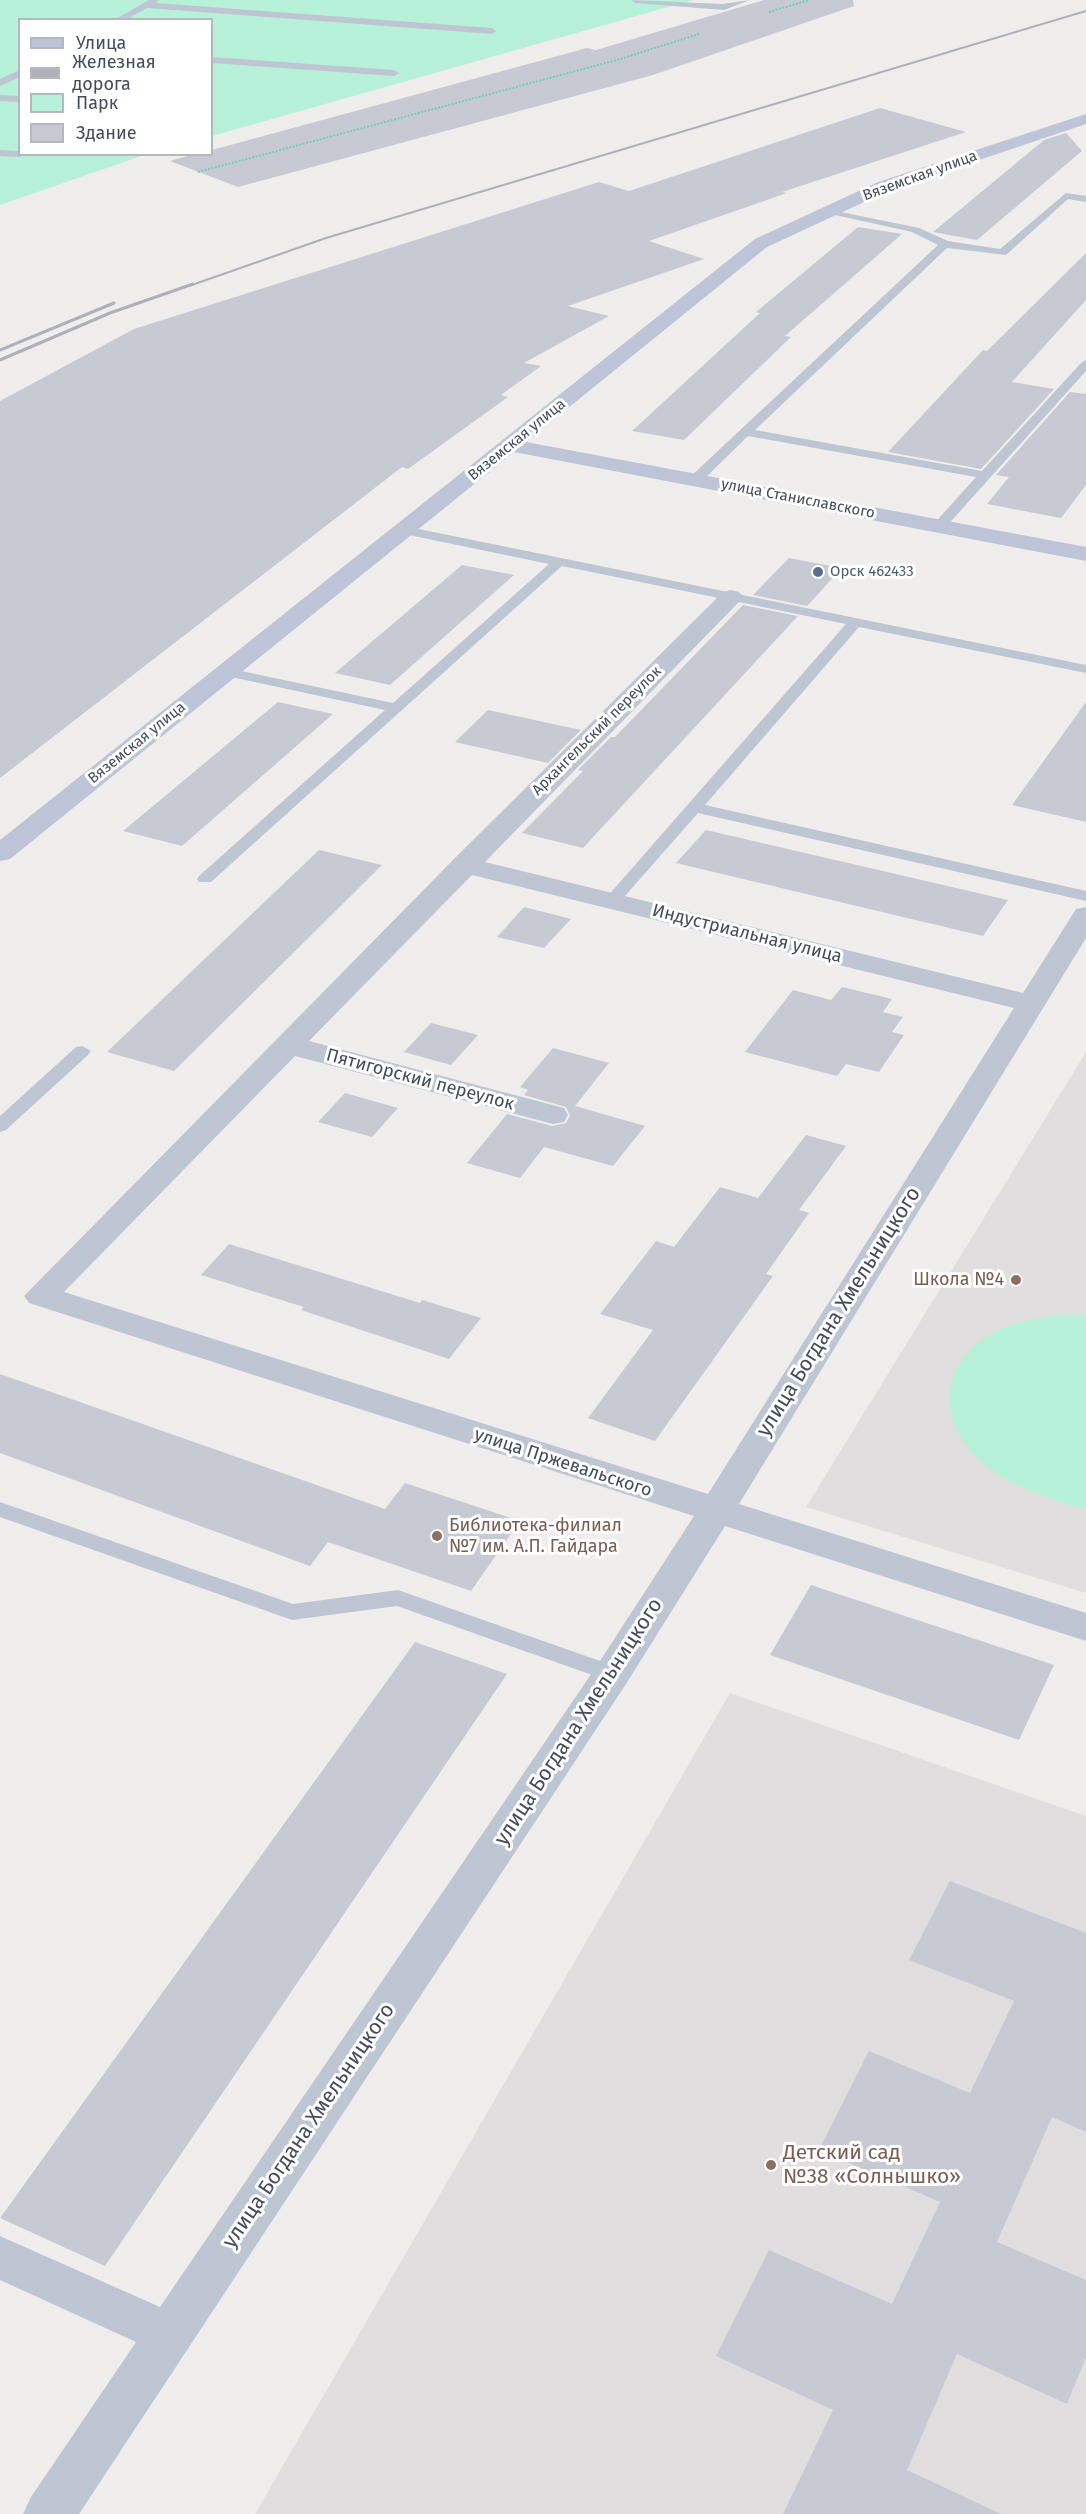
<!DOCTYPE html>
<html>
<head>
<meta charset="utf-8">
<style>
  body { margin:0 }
  #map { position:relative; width:1086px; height:2514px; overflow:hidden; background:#f0eded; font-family:"Fira Sans",sans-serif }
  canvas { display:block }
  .legend { position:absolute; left:18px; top:18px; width:195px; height:138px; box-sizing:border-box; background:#fff; border:2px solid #b4b7bd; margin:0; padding:8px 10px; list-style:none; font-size:18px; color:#444c5b }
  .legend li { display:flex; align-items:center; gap:12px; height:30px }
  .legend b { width:30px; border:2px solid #b4b7bd }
</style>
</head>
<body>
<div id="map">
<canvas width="1086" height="2514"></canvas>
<ul class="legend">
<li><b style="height:8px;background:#bec5d8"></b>Улица</li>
<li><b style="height:8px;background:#afb0b8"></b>Железная дорога</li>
<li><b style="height:16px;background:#b7f1d9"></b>Парк</li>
<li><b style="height:16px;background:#c8cad3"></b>Здание</li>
</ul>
</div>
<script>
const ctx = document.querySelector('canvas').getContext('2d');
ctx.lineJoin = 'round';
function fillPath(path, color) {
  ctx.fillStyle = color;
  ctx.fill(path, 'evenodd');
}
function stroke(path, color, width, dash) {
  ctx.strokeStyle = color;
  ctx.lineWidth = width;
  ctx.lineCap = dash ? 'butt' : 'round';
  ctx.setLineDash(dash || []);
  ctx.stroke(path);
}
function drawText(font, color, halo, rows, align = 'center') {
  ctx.font = font + ' "Fira Sans",sans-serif';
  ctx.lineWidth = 6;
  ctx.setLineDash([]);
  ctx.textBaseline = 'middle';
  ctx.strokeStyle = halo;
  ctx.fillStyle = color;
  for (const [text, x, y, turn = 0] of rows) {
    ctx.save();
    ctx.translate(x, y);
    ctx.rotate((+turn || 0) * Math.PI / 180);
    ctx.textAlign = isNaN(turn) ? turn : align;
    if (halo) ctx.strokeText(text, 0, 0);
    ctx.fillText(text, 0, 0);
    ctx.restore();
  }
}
fillPath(new Path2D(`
  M1086 1052V1593L806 1507Z
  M730 1693 1086 1816V2514H255Z`), '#e1dedf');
fillPath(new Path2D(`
  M0 0H693L212 136V20H20V154L144 155 0 205Z
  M1057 1315H1086V1510C1048 1498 1009 1488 979 1460 939 1421 938 1368 988 1336 1008 1323 1033 1319 1057 1315Z`), '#b7f1d9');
fillPath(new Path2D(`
  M764 0H853L854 6 653 75 238 187 170 161 194 154H212V150L587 48 596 50Z
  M880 108 966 132 782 192 787 193 649 241 704 259 568 306 609 316 524 363 541 366 501 395 508 397 408 469 402 467 0 778V401L134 329 599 182 629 191Z
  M1066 133 1082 151 977 240 933 232 1044 140Z
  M858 227 902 234 785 336 791 337 684 440 632 431 760 313 756 312Z
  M1086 253V300L1012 382 1054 389 981 469 888 452 983 350 987 351Z
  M1070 392 1086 394V485L1061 518 987 504 1009 477 996 475Z
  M789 558 842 568 807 606 753 595Z
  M462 565 514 575 390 685 335 673Z
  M743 605 798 616 583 848 522 833 583 771 578 770 611 737H615Z
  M278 702 333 714 182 846 123 831Z
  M1086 702V822L1012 805Z
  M488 710 581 730 548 763 455 742Z
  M706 830 1008 900 983 936 676 863Z
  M319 850 382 865 174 1071 107 1052Z
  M524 907 571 919 544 948 497 937Z
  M842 987 892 999 883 1012 903 1017 892 1032 904 1035 879 1072 846 1064 837 1076 745 1052 793 990 831 1000Z
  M431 1023 478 1035 451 1065 404 1052Z
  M553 1048 609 1063 575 1106 645 1126 613 1166 544 1147 520 1178 467 1163 507 1114 552 1126 566 1123 570 1116 566 1107 524 1095 528 1090 520 1087Z
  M345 1093 398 1108 372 1137 318 1122Z
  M806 1135 846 1146 799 1210 809 1213 766 1274 773 1276 655 1441 588 1418 653 1330 600 1314 656 1241 674 1247 720 1187 758 1198Z
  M229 1244 420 1303 422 1300 481 1318 449 1359 301 1310 304 1307 201 1275Z
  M0 1374 385 1509 405 1483 520 1521 471 1591 328 1542 310 1566 0 1453Z
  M811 1585 1054 1665 1019 1740 770 1655Z
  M415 1642 507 1674 105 2266 0 2218Z
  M950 1881 1086 1933V2132L1052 2117 997 2242 1086 2280V2357L1067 2404 957 2354 907 2470 1001 2514H783L833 2410 716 2356 769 2250 892 2304 940 2202 819 2150 869 2051 970 2093 1014 2001 909 1960Z`), '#c8cad3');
stroke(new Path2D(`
  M769 12 809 0
  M198 172 617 60 699 34`), '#6ed1b3', 2, [2, 1.5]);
fillPath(new Path2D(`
  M149 0H159L156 3 492 28 496 31 492 34 147 8 125 20H114Z
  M631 0 723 4 750 0 724 10 635 3Z
  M212 57 394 70 399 73 394 76 212 63Z
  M20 70V77L0 86V79Z
  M0 95 20 96V102L0 101Z
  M0 150 20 151V154H25L20 157 0 156Z
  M1066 193 1086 196V202L1068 199 1006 255 947 248 755 430 982 471 1082 362 1086 360V371L944 529H934L932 526 976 477 748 436 700 483H690V477L938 245 912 232 826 213V209L919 228 948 241 1000 249Z
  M404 526 1086 665V673L859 627 705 805 1086 891V901L698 813 618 904H606L604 901 606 898 846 624 562 566 211 882H199L197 879 199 876 385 710 222 675 220 672 222 669 227 668 393 703 549 564 399 533 397 530Z
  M82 1046 91 1051 88 1055 6 1130 0 1132V1116L76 1047Z
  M0 1502 293 1604 398 1590 620 1668 624 1674 620 1680 612 1682 397 1606 292 1620 0 1517Z`), '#bfc6d3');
fillPath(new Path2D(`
  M731 590 739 592 743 597 739 602 485 862 1023 993 1076 909 1086 907V938L739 1504 1086 1613V1641L725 1526 626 1684 79 2514H23L31 2497 136 2342 0 2280V2236L160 2307 598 1664 694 1516 29 1303 24 1296 454 859 723 592ZM472 875 1014 1008 708 1494 64 1292 295 1056 553 1124 564 1122 568 1115 564 1108 309 1041Z`), '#bfc6d3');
fillPath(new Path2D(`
  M1086 114V124L890 190 767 247 526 442 1086 547V561L514 452 10 859 0 861V840L755 239 878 182Z`), '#bec5d8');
stroke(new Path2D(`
  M189 286 326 238 1086 11`), '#afb0b8', 2);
stroke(new Path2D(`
  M0 350 114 303
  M0 360 110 313 193 284`), '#afb0b8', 3);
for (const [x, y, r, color] of [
  [818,572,6,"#5c6f8a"],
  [1016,1280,6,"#8d6e63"],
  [437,1536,6,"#8d6e63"],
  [771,2165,6,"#8d6e63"]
]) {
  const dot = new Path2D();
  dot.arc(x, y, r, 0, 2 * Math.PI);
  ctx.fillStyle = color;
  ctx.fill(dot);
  stroke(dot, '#fff', 2);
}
drawText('15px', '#444c5b', '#fff', [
  ["Вяземская улица",920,176,-20],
  ["Вяземская улица",517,440,-39],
  ["улица Станиславского",798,499,11],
  ["Архангельский переулок",597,731,-45],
  ["Вяземская улица",137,743,-39]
]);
drawText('15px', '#4e5e75', '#fff', [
  ["Орск 462433",830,572]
], 'left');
drawText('18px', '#444c5b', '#fff', [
  ["Индустриальная улица",747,934,14],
  ["Пятигорский переулок",420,1080,15],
  ["улица Пржевальского",563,1463,18]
]);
drawText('18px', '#785e54', '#fff', [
  ["Школа №4",1004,1280],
  ["Библиотека-филиал",449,1526,"left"],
  ["№7 им. А.П. Гайдара",449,1547,"left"]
], 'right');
drawText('21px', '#444c5b', '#fff', [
  ["улица Богдана Хмельницкого",839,1312,-58],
  ["улица Богдана Хмельницкого",579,1722,-57],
  ["улица Богдана Хмельницкого",309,2126,-56]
]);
drawText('21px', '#785e54', '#fff', [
  ["Детский сад",783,2153],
  ["№38 «Солнышко»",783,2177]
], 'left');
</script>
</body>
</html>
